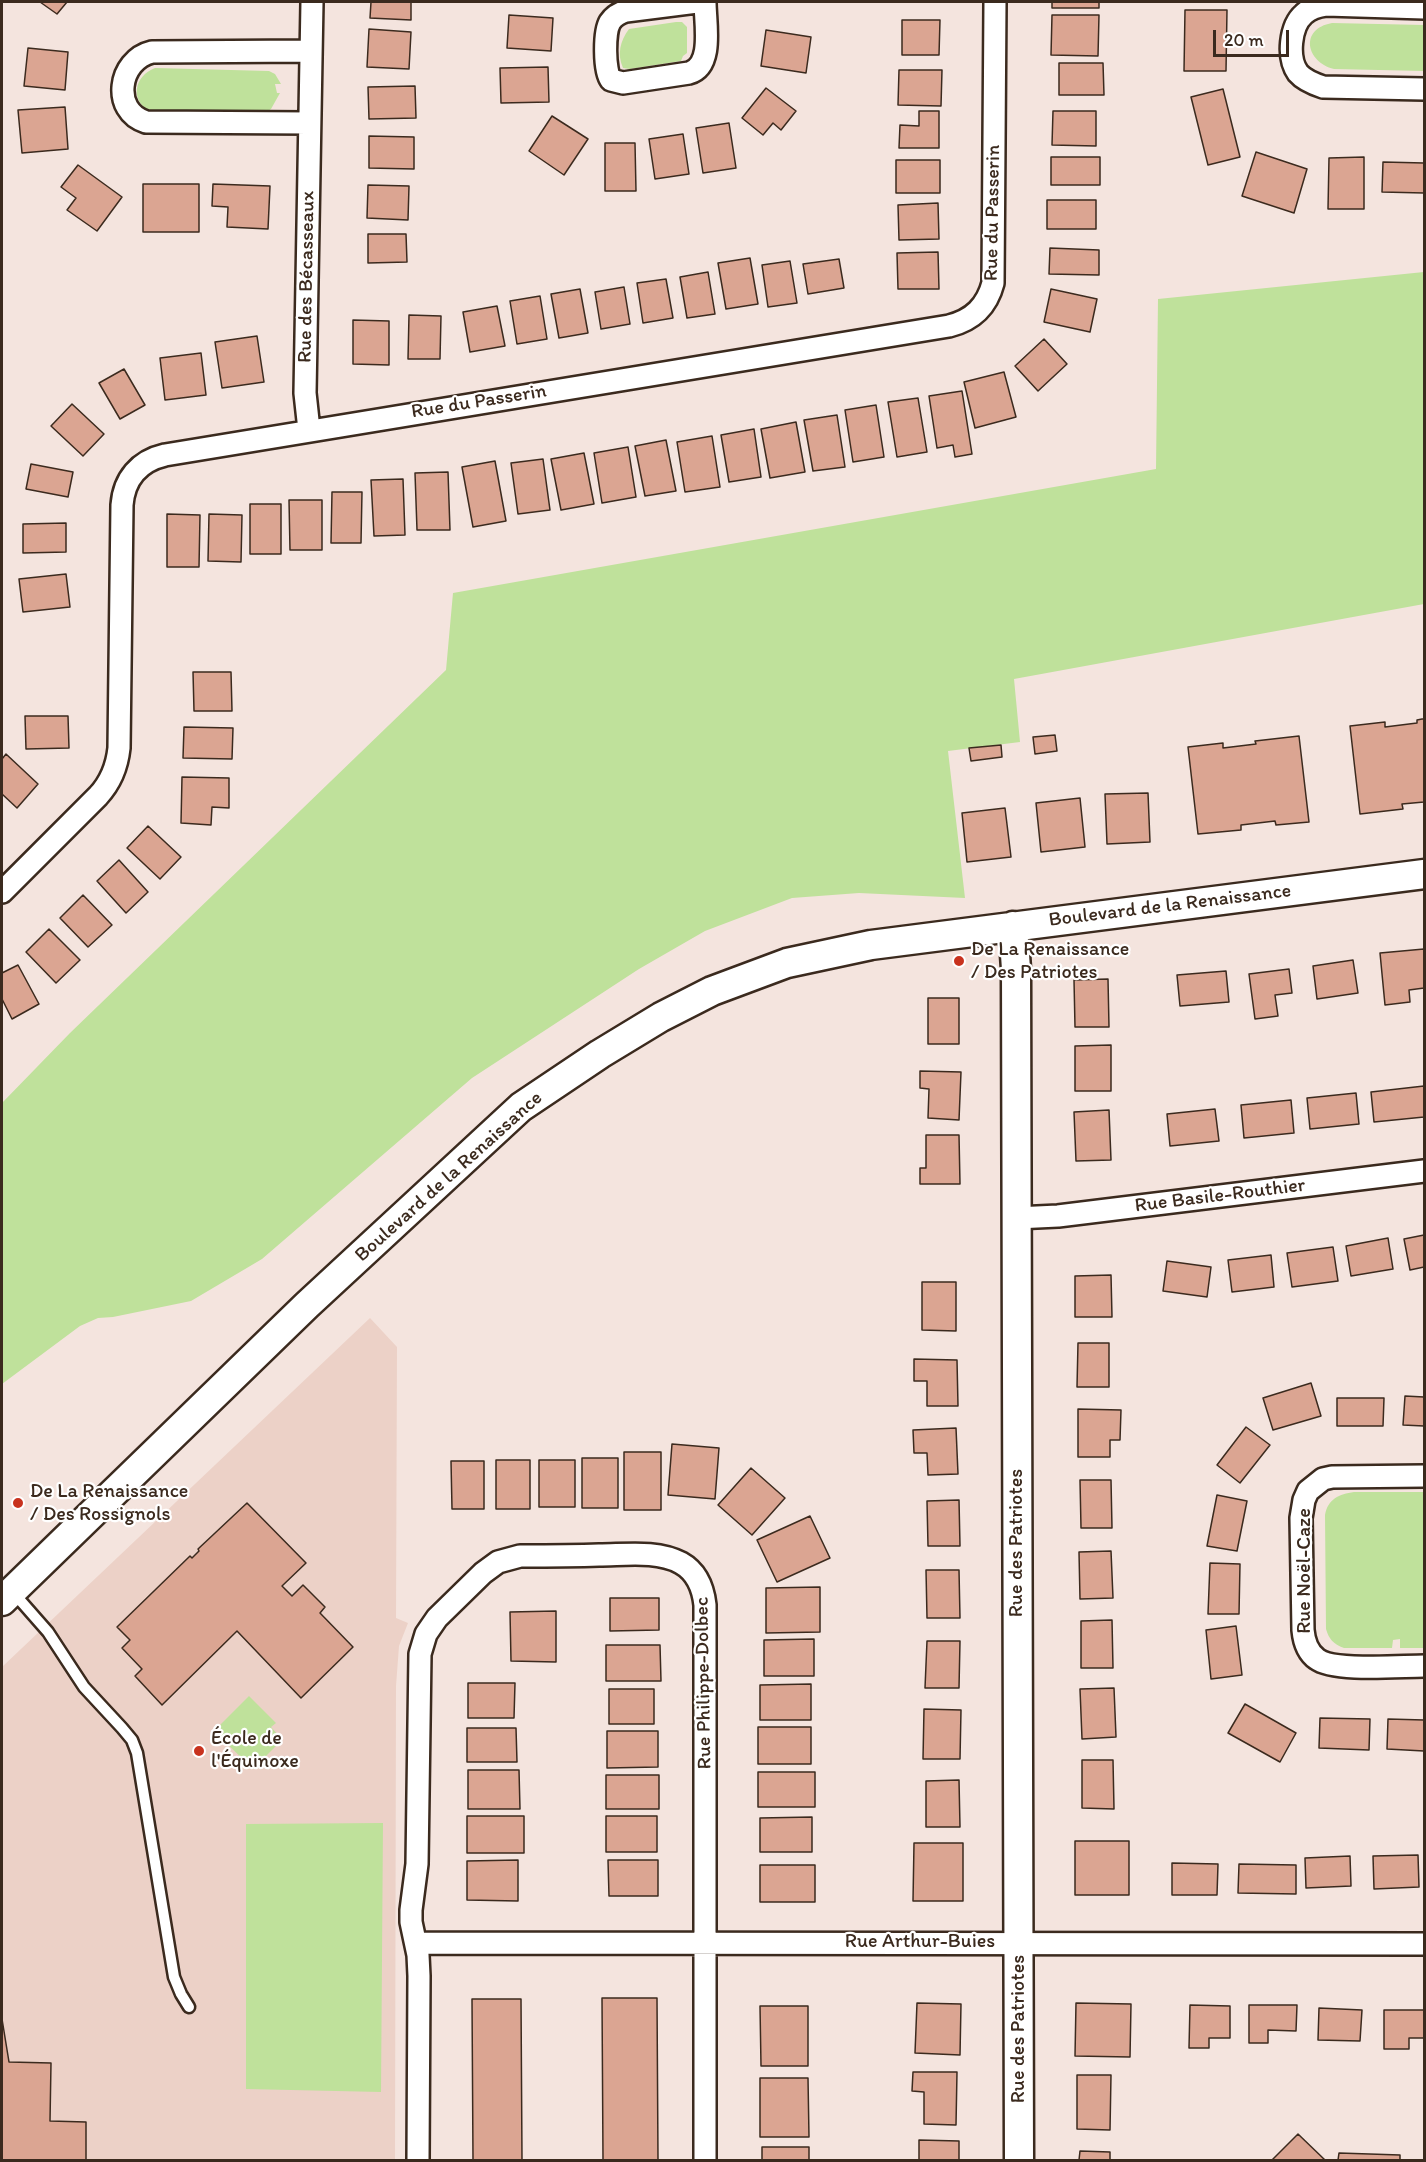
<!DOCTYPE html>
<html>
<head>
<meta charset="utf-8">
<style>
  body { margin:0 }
  #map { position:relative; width:1426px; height:2162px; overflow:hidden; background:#f4e4de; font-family:Itim,sans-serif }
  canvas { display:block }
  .frame { position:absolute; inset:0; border:3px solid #3b2a1e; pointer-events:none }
  .scale { position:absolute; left:1213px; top:30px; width:76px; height:27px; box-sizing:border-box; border:3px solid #3b2a1e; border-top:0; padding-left:8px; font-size:18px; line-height:21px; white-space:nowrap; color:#3b2a1e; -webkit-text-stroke:4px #fff; paint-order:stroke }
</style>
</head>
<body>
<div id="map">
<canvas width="1426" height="2162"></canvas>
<div class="frame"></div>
<div class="scale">20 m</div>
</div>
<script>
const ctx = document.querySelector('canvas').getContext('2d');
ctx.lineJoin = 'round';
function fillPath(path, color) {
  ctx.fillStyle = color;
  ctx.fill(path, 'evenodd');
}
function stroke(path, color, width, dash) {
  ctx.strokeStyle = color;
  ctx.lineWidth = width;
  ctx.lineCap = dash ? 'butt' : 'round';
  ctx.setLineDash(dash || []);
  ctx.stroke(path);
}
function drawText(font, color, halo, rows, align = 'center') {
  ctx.font = font + ' Itim,sans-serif';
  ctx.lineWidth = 4.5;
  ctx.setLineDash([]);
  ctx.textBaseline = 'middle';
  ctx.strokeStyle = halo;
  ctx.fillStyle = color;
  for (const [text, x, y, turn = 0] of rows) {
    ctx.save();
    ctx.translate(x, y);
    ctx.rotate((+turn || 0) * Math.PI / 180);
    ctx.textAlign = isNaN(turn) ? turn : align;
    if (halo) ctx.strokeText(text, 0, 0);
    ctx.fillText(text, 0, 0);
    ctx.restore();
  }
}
fillPath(new Path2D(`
  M370 1318 397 1347 396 1618 408 1623 399 1646 396 1686 395 2160H2V1667Z`), '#ecd1c7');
fillPath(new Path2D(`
  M676 22H682L687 27V53L683 56 681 61 630 69 623 68C617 54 620 41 629 29Z
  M1332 23 1424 25V71L1334 69C1306 62 1299 29 1332 23Z
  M155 68 269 71 275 74 281 84H275L277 93H280L271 109 265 113 151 112C129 101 134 76 155 68Z
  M1424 272V604L1014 679 1020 742 948 751 965 898 859 893 792 898 705 931 639 969 472 1078 262 1259 191 1301 113 1317 98 1318 80 1326 2 1384V1103L70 1033 446 670 453 593 1156 469 1158 299Z
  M1354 1492H1424V1648H1400V1639L1393 1640 1392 1648H1344C1333 1644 1329 1639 1326 1629L1325 1515C1328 1499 1339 1494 1354 1492Z
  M249 1696 276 1723 271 1727 278 1735 273 1740 277 1745 253 1769 214 1731Z
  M383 1823 381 2092 246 2089V1824Z`), '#bfe19b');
const building = new Path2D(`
  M40 2H67L57 14Z
  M371 2H411V20L370 18Z
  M1052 2H1099V8H1052Z
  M1185 10H1227L1226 71H1184Z
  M509 15 553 18 551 51 507 48Z
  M1052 15H1099L1098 56 1051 55Z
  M902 20H940L939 55H902Z
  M369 29 411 32 409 69 367 67Z
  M766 30 811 37 806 73 761 66Z
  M28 48 68 52 65 90 24 86Z
  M1059 63H1103L1104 95H1059Z
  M548 67 549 102 501 103 500 68Z
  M899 70H942L941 106 898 105Z
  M415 86 416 118 369 119 368 87Z
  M766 88 796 111 781 130 773 123 763 135 742 118Z
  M1223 89 1240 157 1208 165 1191 97Z
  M65 107 68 149 22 153 18 110Z
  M919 111H939V148H899L900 125 919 126Z
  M1053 111H1096V146L1052 145Z
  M552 116 588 139 564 175 529 151Z
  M729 123 736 168 703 173 696 128Z
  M683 134 689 174 655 179 649 139Z
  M369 136 414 137V169L369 168Z
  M605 143H635L636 191H605Z
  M1256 152 1307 169 1294 213 1242 196Z
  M1051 157H1100V185H1051Z
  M1364 157V209H1328L1329 158Z
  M896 160H940V193H896Z
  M1383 162 1424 163V193L1382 192Z
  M78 165 122 197 97 231 67 210 76 198 61 187Z
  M143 184H199V232H143Z
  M213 184 270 186 268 229 227 227 228 207 212 206Z
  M368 185 409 186 408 220 367 218Z
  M1047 200H1096V229H1047Z
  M938 203 939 239 899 240 898 205Z
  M368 234H406L407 262 368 263Z
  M1050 248 1099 250V275L1049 274Z
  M938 252 939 289H898L897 253Z
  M750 258 758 304 726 309 718 263Z
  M839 259 844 288 808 294 803 264Z
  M790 261 797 303 768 307 762 265Z
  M708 272 715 314 687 318 680 277Z
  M666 279 673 318 643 323 637 283Z
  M624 287 630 324 601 329 595 292Z
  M580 289 588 333 559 338 551 294Z
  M1051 289 1097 299 1090 332 1044 322Z
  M540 296 547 339 517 344 510 301Z
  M497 306 505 346 470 352 463 312Z
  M409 315 441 316 440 359H408Z
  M353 320 389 321V365L353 364Z
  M257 336 264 382 222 388 215 342Z
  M1044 339 1067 364 1038 391 1015 366Z
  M201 353 206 395 165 400 160 358Z
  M124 369 145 405 120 419 99 383Z
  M1004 372 1016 417 975 428 964 382Z
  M962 391 972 454 955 457 953 445 937 448 929 396Z
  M918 398 927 452 897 457 888 402Z
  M72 404 104 434 83 456 51 426Z
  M876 405 884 457 853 462 845 410Z
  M837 415 845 467 813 471 804 420Z
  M796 422 805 472 770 478 761 429Z
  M754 429 761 477 729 482 721 435Z
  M712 436 720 487 685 492 677 442Z
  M666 440 676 491 645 496 635 446Z
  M628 447 636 497 602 503 594 453Z
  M584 453 594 504 561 510 551 459Z
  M543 459 550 510 518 514 511 463Z
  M495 461 506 521 473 527 462 467Z
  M31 464 73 472 68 497 26 489Z
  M448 472 450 530H417L415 473Z
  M403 479 405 535 374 536 371 480Z
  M332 492H362L361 543H331Z
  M289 500H322V550H290Z
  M250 504H281V554H250Z
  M167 514 200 515 199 567H167Z
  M209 514 242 515 241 562 208 561Z
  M66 523V552L23 553V524Z
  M66 574 70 607 23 612 19 579Z
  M193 672H231L232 711H194Z
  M25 716H68L69 748 26 749Z
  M1422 719H1424V802L1402 804 1403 809 1360 814 1350 726 1385 722V727L1417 723V720Z
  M184 727 233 728 232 759 183 758Z
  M1055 735 1057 751 1035 754 1033 737Z
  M1299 736 1309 822 1276 825 1275 821 1241 825V830L1198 834 1188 747 1223 743V748L1256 744 1255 741Z
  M1001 745 1002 757 971 761 969 748Z
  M6 754 38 784 17 808 2 794V759Z
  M182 777 229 778V808L212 807 211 825 181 823Z
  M1148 793 1150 842 1107 844 1105 794Z
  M1080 798 1085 847 1041 852 1036 803Z
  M1005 808 1011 857 967 862 962 813Z
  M148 826 181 857 160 879 127 848Z
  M119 860 148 892 126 913 97 881Z
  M83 895 112 925 88 947 60 918Z
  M49 929 80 960 56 983 26 952Z
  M1424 949V988L1409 990 1410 1002 1385 1005 1380 953Z
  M1353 960 1358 993 1317 999 1313 966Z
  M18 965 39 1004 12 1019 2 999V973Z
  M1289 969 1292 993 1275 995 1278 1016 1255 1019 1249 974Z
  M1226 971 1229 1002 1180 1006 1177 975Z
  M1108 979 1109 1027H1075L1074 980Z
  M928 998H959V1044H928Z
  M1111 1045V1091H1075V1046Z
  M920 1071 961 1072 959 1120 928 1118 929 1089 920 1088Z
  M1424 1086V1117L1374 1122 1371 1092Z
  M1356 1093 1359 1124 1310 1129 1307 1098Z
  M1291 1100 1294 1133 1244 1138 1241 1105Z
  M1215 1109 1219 1141 1170 1146 1167 1114Z
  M1109 1110 1111 1160 1076 1161 1074 1112Z
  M926 1135H959L960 1184H920V1168H926Z
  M1424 1235V1267L1410 1270 1404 1239Z
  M1388 1238 1393 1269 1351 1276 1346 1246Z
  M1333 1247 1338 1281 1292 1287 1287 1253Z
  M1271 1255 1274 1287 1232 1292 1228 1260Z
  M1167 1261 1211 1267 1207 1297 1163 1291Z
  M1111 1275 1112 1317H1075V1276Z
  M922 1282H956V1331L922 1330Z
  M1078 1343H1109V1387H1077Z
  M914 1359 957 1360 958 1406H927V1381H914Z
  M1311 1383 1321 1416 1273 1430 1263 1398Z
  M1405 1396 1424 1397V1426L1403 1425Z
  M1337 1398H1384L1383 1426H1337Z
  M1078 1409 1121 1410 1120 1440H1110V1457H1078Z
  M1246 1427 1270 1445 1240 1483 1217 1465Z
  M956 1428 958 1474 928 1475 927 1453H914L913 1430Z
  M672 1444 719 1448 715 1499 668 1495Z
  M624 1452H661V1510H624Z
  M582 1458H618V1508H582Z
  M496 1460H530V1509H496Z
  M539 1460H575V1507H539Z
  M451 1461H484V1509H452Z
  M751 1468 785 1498 752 1535 718 1505Z
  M1080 1480H1111L1112 1528H1081Z
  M1217 1495 1247 1501 1237 1551 1207 1546Z
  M959 1500 960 1546H928L927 1501Z
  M247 1503 306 1563 282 1586 292 1596 303 1585 325 1607 320 1613 353 1647 301 1698 237 1631 162 1705 135 1676 142 1669 122 1648 130 1640 117 1627 190 1556 192 1558 199 1551 198 1549Z
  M810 1516 830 1558 777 1582 757 1540Z
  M1111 1551 1113 1598 1080 1599 1079 1552Z
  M1210 1563 1240 1564 1239 1614H1208Z
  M926 1570H959L960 1618H927Z
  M820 1587V1632L766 1633V1588Z
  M610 1598H659V1630L610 1631Z
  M556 1611V1662L511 1661 510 1612Z
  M1112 1620 1113 1668H1081V1621Z
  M1236 1626 1242 1675 1211 1679 1206 1630Z
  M814 1639V1676H764V1640Z
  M927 1641H960L959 1688H925Z
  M606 1645H660L661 1681H606Z
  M468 1683H515L514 1718H468Z
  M811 1684V1720H760V1685Z
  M1114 1688 1116 1737 1082 1739 1080 1689Z
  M609 1689H654V1724H609Z
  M1245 1704 1296 1733 1280 1762 1228 1733Z
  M924 1709 961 1710 960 1759H923Z
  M1320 1718 1370 1719 1369 1750 1319 1748Z
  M1388 1719 1424 1720V1751L1387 1749Z
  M758 1727H811V1764H758Z
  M467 1728H516L517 1762H467Z
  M607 1731H658V1767L607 1768Z
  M1082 1760H1113L1114 1809 1082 1808Z
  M468 1770H519L520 1809H468Z
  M758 1772H815V1807H758Z
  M606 1775H659V1809H606Z
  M959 1780 960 1827H926V1781Z
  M467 1816H524V1853H467Z
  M606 1816H657V1852H606Z
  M812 1817V1852H760V1818Z
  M1075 1841H1129V1895H1075Z
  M914 1843H963V1901H913Z
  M1418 1855 1419 1887 1374 1889 1373 1856Z
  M1350 1856 1351 1886 1306 1888 1305 1858Z
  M518 1860V1901L467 1900V1861Z
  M608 1860H658V1896H609Z
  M1172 1863 1218 1864 1217 1895H1172Z
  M1239 1864 1296 1865V1894L1238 1893Z
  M760 1865H815V1902H760Z
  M602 1998H657L658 2160H603Z
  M472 1999H521L522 2160H473Z
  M917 2003 961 2004 960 2055 915 2053Z
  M1076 2003 1131 2004 1130 2057 1075 2056Z
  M1190 2005 1230 2006V2038H1209V2048H1189Z
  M1249 2005H1297L1296 2031 1268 2030V2043H1249Z
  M760 2006H808V2066H761Z
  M1319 2008 1362 2010 1360 2041 1318 2040Z
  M1384 2010H1424V2038H1409V2049H1384Z
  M2 2019 9 2062 51 2063 50 2121 86 2122V2160H2Z
  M913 2072H957L956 2125 924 2124V2092L912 2091Z
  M1077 2075H1111L1110 2130 1077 2129Z
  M760 2078H808L809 2137H760Z
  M1298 2134 1325 2160H1272Z
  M919 2140 959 2141V2160H919Z
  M762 2147H809V2160H762Z
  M1080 2151 1110 2152V2160H1079Z
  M1339 2153 1400 2155V2160H1338Z`);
fillPath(building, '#dba592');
stroke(building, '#3b2a1e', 1.5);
const lane = new Path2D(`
  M12 1591 48 1632 84 1687 122 1728 132 1740 137 1753 174 1977 181 1994 189 2007`);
const street = new Path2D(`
  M697 2 626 11C619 13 614 16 610 22 604 32 604 71 611 80L623 83 689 73C714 66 705 23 705 2
  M1424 8 1326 5C1318 6 1310 8 1304 14 1290 26 1287 58 1298 73 1304 80 1314 84 1323 87L1424 89
  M309 123 146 122C111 111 118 60 152 52L310 51
  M309 430 305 393 312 2
  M2 892 98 796C111 782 117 767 119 748L122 505C124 479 139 461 165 455L949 326C973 320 987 306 993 283L995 2
  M1016 1218 1058 1216 1424 1171
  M1424 1476 1332 1477 1323 1479 1308 1491 1304 1500 1301 1518 1303 1630C1304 1641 1307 1652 1317 1659 1334 1672 1400 1666 1424 1666
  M416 1943 1424 1944
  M418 2160 419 1976 418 1955 411 1922V1910L417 1864 420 1654 426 1634 437 1618 483 1573 498 1562 520 1556C546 1556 572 1556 599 1555 625 1555 657 1550 681 1563 697 1572 703 1587 705 1605V2160`);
const secondary = new Path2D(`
  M1013 926 1016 969 1019 2160
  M2 1601 307 1305 521 1107 600 1054 661 1017 712 991 787 963 871 945 1424 874`);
stroke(lane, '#3b2a1e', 15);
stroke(street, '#3b2a1e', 26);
stroke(secondary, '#3b2a1e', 33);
stroke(lane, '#fff', 10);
stroke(street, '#fff', 21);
stroke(secondary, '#fff', 28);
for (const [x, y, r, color] of [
  [959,961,6,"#c8321e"],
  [18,1503,6,"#c8321e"],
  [199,1751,6,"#c8321e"]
]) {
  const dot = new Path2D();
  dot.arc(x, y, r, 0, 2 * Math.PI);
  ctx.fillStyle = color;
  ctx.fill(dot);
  stroke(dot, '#fff', 2);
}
drawText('20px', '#3b2a1e', '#fff', [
  ["Rue du Passerin",993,213,-89],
  ["Rue des Bécasseaux",307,277,-89],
  ["Rue du Passerin",479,402,-9],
  ["Boulevard de la Renaissance",1170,906,-7],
  ["Boulevard de la Renaissance",449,1177,-42],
  ["Rue Basile-Routhier",1220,1196,-7],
  ["Rue des Patriotes",1017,1543,-90],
  ["Rue Noël-Caze",1305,1571,-90],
  ["Rue Philippe-Dolbec",704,1683,-91],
  ["Rue Arthur-Buies",920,1942],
  ["Rue des Patriotes",1019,2029,-90]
]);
drawText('20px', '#3b2a1e', '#fff', [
  ["De La Renaissance",971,950],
  ["/ Des Patriotes",971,973],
  ["De La Renaissance",30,1492],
  ["/ Des Rossignols",30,1515],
  ["École de",211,1739],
  ["l'Équinoxe",211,1762]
], 'left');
</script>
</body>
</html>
